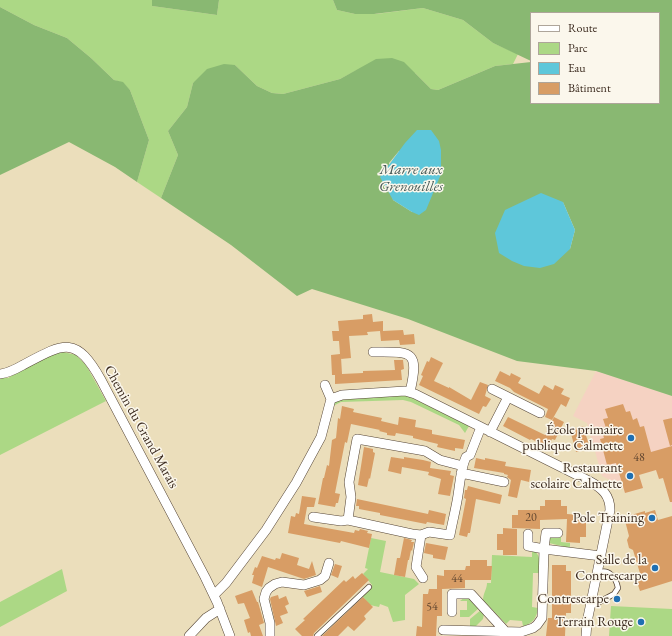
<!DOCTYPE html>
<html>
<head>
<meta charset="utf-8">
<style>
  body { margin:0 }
  #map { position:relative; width:672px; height:636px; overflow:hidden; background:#ebdebb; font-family:"EB Garamond",serif }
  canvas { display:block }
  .legend { position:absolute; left:530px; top:12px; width:130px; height:92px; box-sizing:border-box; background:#fbf7ec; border:1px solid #aea59a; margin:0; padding:5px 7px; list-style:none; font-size:12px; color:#3b2a1e }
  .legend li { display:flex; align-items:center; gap:8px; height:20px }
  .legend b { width:20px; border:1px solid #aea59a }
</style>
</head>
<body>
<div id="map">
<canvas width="672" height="636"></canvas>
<ul class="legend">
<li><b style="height:5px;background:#fff"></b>Route</li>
<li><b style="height:11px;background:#acd885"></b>Parc</li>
<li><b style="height:11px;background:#5ec7da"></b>Eau</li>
<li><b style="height:11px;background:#d89d65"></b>Bâtiment</li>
</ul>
</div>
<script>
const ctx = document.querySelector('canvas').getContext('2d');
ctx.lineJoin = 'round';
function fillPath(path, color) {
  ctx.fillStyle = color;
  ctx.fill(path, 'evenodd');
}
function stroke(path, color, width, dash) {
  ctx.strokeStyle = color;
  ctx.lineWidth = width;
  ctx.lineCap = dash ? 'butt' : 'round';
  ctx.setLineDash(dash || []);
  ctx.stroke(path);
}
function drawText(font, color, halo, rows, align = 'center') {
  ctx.font = font + ' "EB Garamond",serif';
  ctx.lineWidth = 3;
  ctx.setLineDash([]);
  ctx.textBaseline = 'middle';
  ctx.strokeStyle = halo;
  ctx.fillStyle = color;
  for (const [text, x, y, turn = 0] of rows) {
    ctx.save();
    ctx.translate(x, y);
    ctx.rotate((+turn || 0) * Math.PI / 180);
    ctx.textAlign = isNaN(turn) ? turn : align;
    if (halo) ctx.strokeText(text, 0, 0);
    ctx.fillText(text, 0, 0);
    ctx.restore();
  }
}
fillPath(new Path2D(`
  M596 371 672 396V503L671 504 665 486 667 477 659 479 656 470 647 473 646 469 638 471 643 488 625 493 621 482 616 483 602 476 587 423 573 416Z`), '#f5d2c2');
fillPath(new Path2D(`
  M0 0H152V6L217 15 219 0H333L337 10 355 14H376L423 8 463 20 493 43 518 54 513 64 495 66 438 90 431 89 415 73 357 70 340 79 283 94 272 93 257 86 235 65 193 83 187 107 168 131 178 155 161 198 137 182 149 140 130 90 123 83 114 80 91 58 67 38 34 25 0 7Z
  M63 352 76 355 86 365 106 401 0 455V378H8L47 355Z
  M406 395 469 426 465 433 459 425 411 402 403 400 341 402 333 406 332 405 337 400Z
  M551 537H561V542L570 543V548L549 543 548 539Z
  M371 538 386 541 380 572 414 579 419 584 405 595V620L393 622 388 607 380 604 379 607 370 605 362 596 370 589 372 585 363 574 368 569 365 568Z
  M532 550C542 554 539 564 539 573H533L532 607 538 608C537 617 533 624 523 626L522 621 510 620 506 624 483 600C483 593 487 589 487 583H491L492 555 532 557Z
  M62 569 67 591 0 627V602Z
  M465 597 469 598 479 608 469 617H460V610H467V601H460Z
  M611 606 672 609V636H609Z
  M481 610 484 614 483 619 476 626H470V619Z`), '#acd885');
fillPath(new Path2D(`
  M152 0H219L217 15 152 6Z
  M333 0H672V396L596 371 517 361 408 319 312 289 297 296 231 245 161 198 178 155 168 131 187 107 193 83 207 69 224 64 235 65 257 86 272 93 283 94 340 79 376 59 392 58 404 62 431 89 438 90 495 66 531 62V103H659V13H531V61L493 43 463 20 423 8 374 14H355L337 10ZM399 151 412 212 393 200 389 163ZM563 202 575 230 570 249Z
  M0 7 34 25 67 38 91 58 114 80 123 82 130 90 149 140 137 182 115 167 69 142 0 175Z`), '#89b872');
fillPath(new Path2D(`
  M417 130H431L439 141 441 150V174L426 210 419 215 412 212 393 200 380 177 405 143Z
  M541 193 563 202 575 230 570 249 554 264 540 268 524 266 512 261 499 253 495 233 505 210Z`), '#5ec7da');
fillPath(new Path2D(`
  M372 314 373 322 383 321V331L403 330 404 335 414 334 415 344 400 345 399 340 381 341 380 331 367 332 368 335 349 336 351 358 341 359V357L342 374 363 373V371L395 370 394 360H403L404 369 401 370 402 380 335 384V375H332L331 355 340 354 339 341H333L332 331H339L338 321 363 319V315Z
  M431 357 443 363 434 381 449 388V387L471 400 480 382 488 385 485 396 491 399 486 407 483 406 479 414 419 385 423 376 421 375 427 361 429 362Z
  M500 371 510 376 511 373 521 378 518 383 539 394 544 385 553 390 555 385 564 389 561 394 570 398 566 407 561 404 552 420 545 417 548 409 514 392 510 388 495 381Z
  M623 404 626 412 630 411 633 420 637 418 640 427 644 426 651 452 672 446V502H670L663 478 659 479 656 470 639 475 643 488 625 493 616 463 607 465 600 439 604 438 601 429 606 428 603 419 608 418 605 409Z
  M342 406 354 409 353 412 382 418 381 421 398 425 399 417 416 420 415 427 432 430V434L465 440 463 449 455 448V451L437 447 438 444 413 438V436L396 433 395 436 387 435V433L379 431 380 430 351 424 347 443 345 442 335 493 340 494 338 503H336L335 507 318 504 323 478H324L327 465 329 466 332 440 336 438 338 418 340 419Z
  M508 417 545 435 554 417 564 422 555 440 552 439 548 447 531 439 530 440 503 426Z
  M672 418V445L670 446 663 420Z
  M583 426 590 448 576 452 570 430Z
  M364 447 373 449V452L375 453 370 479 369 478 367 487 358 485Z
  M391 457 404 459V457L423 460 431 462 430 468 451 471 450 475 454 476 450 496 438 494 441 479 428 475 429 472 402 467 401 474 388 471Z
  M476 458 485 460V458L506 462 505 466 531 470 529 482 521 480 517 498 508 496 511 480 507 477 508 475 504 474V473L474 468Z
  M468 486 502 495 500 504 476 499 470 533H468L467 537 459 535 466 499 464 498 465 490H467Z
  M302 496 316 498 314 507H307L304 524 354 533 355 530 359 531 360 529 368 531 367 533 372 534 369 548 341 541 340 543 288 533 291 516 295 517 296 513 299 514Z
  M357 499 428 514 429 510 446 514 444 525 427 522 426 524 380 515V513L359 509V506H356Z
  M545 500H561V506H567V514L580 515V521H586V537H580V543L566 542 567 519 540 520V529L512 528V515H518V510H540V506H545Z
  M655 510 658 520 672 516V581L640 591 637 582 642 580 633 550 629 548 627 540 629 536 624 517 645 511V513Z
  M503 528 517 529V555H503V550H497V534H503Z
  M404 538 412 540 411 542H414L412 551 411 550 409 560H408L405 577 394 575 397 558H400Z
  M426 543 448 547 445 560 433 558V555L424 553Z
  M282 553 299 558 297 565 309 569 312 561 316 575 304 579 268 567 262 587 252 583 254 575H252L255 567 257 568 262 556 275 560 276 558 280 559Z
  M470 560H487V566H492L491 580H465V588L442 589V616H437L436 636H416L417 626 422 627 423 594H428L429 589H437V575L444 576V570H465L466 566H470Z
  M335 564 342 566 338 578 331 575Z
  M552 565H566V571H571V613H566L565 636H546L548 618H552Z
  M362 573 369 580 314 633 313 636H302L295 629 305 620 303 619 344 580 346 582 353 576 355 579Z
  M320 586 322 592 307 597 304 591Z
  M252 590 257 602H258L264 623 259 625 263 636H251L250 632 248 633 244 620 250 618 244 603 238 604 235 596Z
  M278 595 279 599 286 596 289 604 285 606 288 613 280 616 283 623 276 626 270 599 271 597Z
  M363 597 373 607 364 616 366 619 354 631 348 626 338 636H322Z`), '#d89d65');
const lane = new Path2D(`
  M592 606 614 594 618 588C616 578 609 568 598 573
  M317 636 369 587`);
const street = new Path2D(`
  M373 352C411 352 420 349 410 392
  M0 374C9 373 16 369 23 365 64 343 76 335 101 380L205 577 217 602 230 636
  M325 385 331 399
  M508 397 540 413
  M490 432 508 397 492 389
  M463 466 440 460 425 451 357 439 349 482 351 497 348 520 412 534 421 535 429 532 450 535C452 524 455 512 457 501 460 486 460 470 466 457L470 455 481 427
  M461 473 504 482
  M313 517 341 521 348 520
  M528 534V546L544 549 546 533H558
  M421 535 416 567 423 578
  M214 595 226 583 266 530 296 483 321 437 331 399 342 395 405 391 415 394 589 481C602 488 610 495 610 510L587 622 586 636
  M452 612V594H471L506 632
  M443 630 521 632 533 628 537 625 542 618 544 549 601 556
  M189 636 206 618 220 609
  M270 636V623L264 599 266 592 269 588 275 584 282 582 304 585 320 580 325 576 329 563`);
stroke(lane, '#554536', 6);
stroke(street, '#554536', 10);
stroke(lane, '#fff', 4.5);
stroke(street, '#fff', 9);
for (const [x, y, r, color] of [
  [631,438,4,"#1f6fb2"],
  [630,476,4,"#1f6fb2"],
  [652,518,4,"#1f6fb2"],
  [655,568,4,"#1f6fb2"],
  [617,599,4,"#1f6fb2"],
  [641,622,4,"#1f6fb2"]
]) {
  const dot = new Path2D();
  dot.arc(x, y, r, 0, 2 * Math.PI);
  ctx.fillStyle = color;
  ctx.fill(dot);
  stroke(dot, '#fbf7ec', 1.5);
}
drawText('12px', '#624730', null, [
  ["48",639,458],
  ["20",531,518],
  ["44",457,579],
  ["54",432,607]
]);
drawText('14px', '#3b2a1e', '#fbf7ec', [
  ["Chemin du Grand Marais",141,427,61]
]);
drawText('14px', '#3b2a1e', '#fbf7ec', [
  ["École primaire",623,430],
  ["publique Calmette",623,446],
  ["Restaurant",622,468],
  ["scolaire Calmette",622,484],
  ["Pole Training",644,518],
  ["Salle de la",647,560],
  ["Contrescarpe",647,576],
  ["Contrescarpe",609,599],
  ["Terrain Rouge",633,622]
], 'right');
drawText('italic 15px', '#465956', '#fbf7ec', [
  ["Marre aux",411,170],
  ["Grenouilles",411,187]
]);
</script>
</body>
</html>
